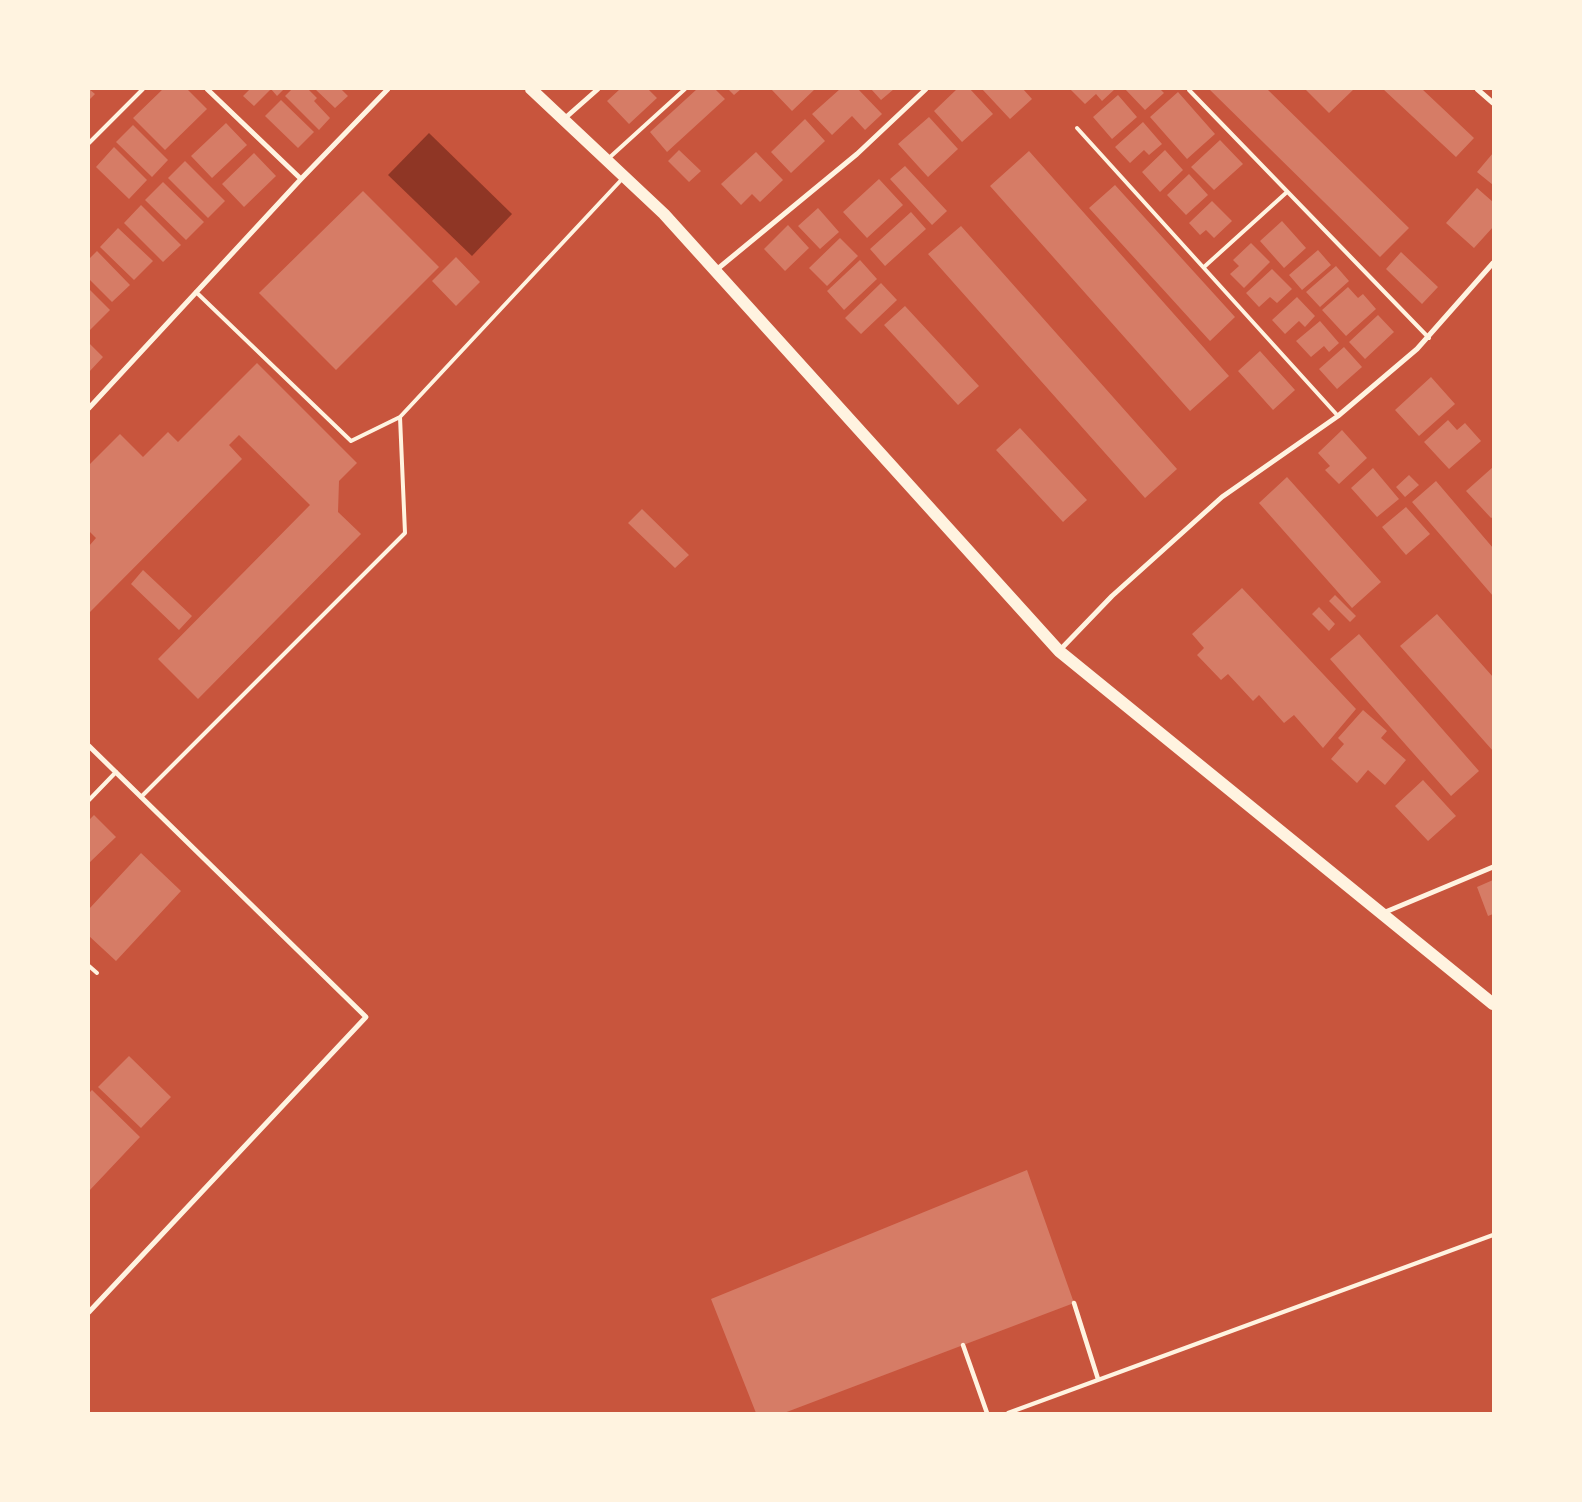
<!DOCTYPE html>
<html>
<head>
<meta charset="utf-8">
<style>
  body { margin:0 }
  #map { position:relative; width:1582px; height:1502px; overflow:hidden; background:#c8553d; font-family:"Playfair Display",serif }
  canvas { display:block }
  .frame { position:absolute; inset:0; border:90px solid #fff3e0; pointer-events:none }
</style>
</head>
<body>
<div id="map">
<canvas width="1582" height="1502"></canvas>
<div class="frame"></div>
</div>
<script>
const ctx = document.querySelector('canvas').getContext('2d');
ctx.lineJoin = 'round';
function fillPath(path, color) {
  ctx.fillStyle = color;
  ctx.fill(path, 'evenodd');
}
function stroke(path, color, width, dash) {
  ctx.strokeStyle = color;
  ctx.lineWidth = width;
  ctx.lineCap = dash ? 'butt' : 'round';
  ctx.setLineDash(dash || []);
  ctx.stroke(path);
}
fillPath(new Path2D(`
  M429 133 512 214 472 256 388 175Z`), '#8f3625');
fillPath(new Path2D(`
  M89 89 95 94 89 100Z
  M163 89H187L207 109 165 150 133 118Z
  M250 89H284L277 96 271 89 254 106 243 96Z
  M292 89H308L317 98 314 101 330 118 319 130 285 96Z
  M315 89H341L348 96 335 108Z
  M620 89H648L657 98 629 124 607 101Z
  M697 89H715L725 99 667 152 650 132Z
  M728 89H741L734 95Z
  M771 89H815L792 111Z
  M840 89H858L882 114 865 130 852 116 832 135 812 114Z
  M871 89H894L881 100Z
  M957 89H970L993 114 962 142 934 111Z
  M982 89H1023L1032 99 1010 119Z
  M1070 89H1115L1102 101 1096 94 1085 104Z
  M1125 89H1160L1164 93 1145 110Z
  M1209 89H1267L1409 228 1380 257Z
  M1305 89H1354L1329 113Z
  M1383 89H1422L1474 138 1456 157Z
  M1178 92 1215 134 1187 159 1150 117Z
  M1118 95 1137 117 1112 139 1093 117Z
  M281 100 314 132 298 148 265 116Z
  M929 117 958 149 928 177 898 144Z
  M805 119 825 141 791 173 771 152Z
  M1143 122 1162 144 1149 155 1144 150 1130 163 1115 147Z
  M226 123 247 145 212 178 191 156Z
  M133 125 168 160 152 177 116 142Z
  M1220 140 1243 164 1214 190 1191 167Z
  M114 147 147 180 129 199 96 167Z
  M679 150 701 171 689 182 668 161Z
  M1165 150 1183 170 1160 192 1142 172Z
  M1029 151 1229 376 1190 411 990 186Z
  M756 152 783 180 760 202 752 194 741 205 721 184Z
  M254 153 276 176 244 207 222 184Z
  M1493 153V185L1477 172Z
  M185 161 225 201 208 218 168 178Z
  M905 166 947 211 932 225 890 179Z
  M1189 174 1208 195 1186 215 1167 195Z
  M879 179 903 205 867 238 843 212Z
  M163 182 204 222 186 240 145 200Z
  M1115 185 1235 317 1210 341 1089 208Z
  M1477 188 1493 202V227L1474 248 1446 223Z
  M363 191 439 267 336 370 259 293Z
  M1212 201 1232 221 1214 238 1206 230 1200 235 1189 223Z
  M141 205 181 245 163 262 124 223Z
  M818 208 839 232 820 249 798 226Z
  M911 212 926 229 885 266 870 249Z
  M1282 221 1306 248 1284 268 1260 241Z
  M788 225 809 248 785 271 764 249Z
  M961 226 1177 469 1145 498 928 254Z
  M118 228 153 261 134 280 100 247Z
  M840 238 858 256 827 286 809 268Z
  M1251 243 1270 262 1244 288 1230 274 1239 266 1233 260Z
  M1318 250 1331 265 1302 290 1289 275Z
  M97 251 130 285 112 302 89 279V259Z
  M1401 252 1438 287 1422 304 1386 269Z
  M456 257 480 282 456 306 432 281Z
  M860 260 877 279 844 310 827 291Z
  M1336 266 1349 281 1320 307 1306 292Z
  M1272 269 1292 289 1277 303 1270 297 1259 307 1246 293Z
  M881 283 897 300 861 334 845 318Z
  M1348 287 1358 298 1363 294 1376 309 1346 336 1322 310Z
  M89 289 110 310 89 331Z
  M1297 297 1315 316 1305 327 1299 321 1285 334 1272 320Z
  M905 306 979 386 958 405 884 325Z
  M1378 315 1394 332 1365 359 1349 342Z
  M1320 321 1339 343 1329 352 1324 346 1311 357 1296 341Z
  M89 343 103 357 89 372Z
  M1344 347 1362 367 1337 389 1319 369Z
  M1260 351 1295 390 1273 410 1238 371Z
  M257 363 357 463 339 481 338 512 361 534 198 699 158 659 310 505 239 435 229 445 242 459 90 612 89 546 96 538 89 531V465L120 434 143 457 168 432 178 442Z
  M1431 377 1455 404 1419 436 1395 410Z
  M1448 420 1457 430 1465 423 1481 441 1449 469 1424 442Z
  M1020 428 1087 500 1063 522 996 450Z
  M1342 430 1367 458 1339 484 1325 470 1330 466 1318 453Z
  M1493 467V517L1491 518 1466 491Z
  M1373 468 1399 499 1377 517 1351 488Z
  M1409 475 1419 485 1405 497 1396 487Z
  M1287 477 1381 582 1352 608 1259 503Z
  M1436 481 1493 548V596L1412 502Z
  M1406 507 1430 534 1406 555 1382 527Z
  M642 509 689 555 675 568 628 523Z
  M143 570 192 616 179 630 131 584Z
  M1242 588 1356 709 1323 748 1294 715 1284 723 1259 695 1253 701 1228 674 1221 680 1197 655 1204 648 1192 634Z
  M1335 595 1356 616 1350 622 1329 601Z
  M1319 607 1335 624 1329 631 1312 614Z
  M1437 614 1493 677V751L1400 646Z
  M1359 634 1479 771 1451 796 1330 659Z
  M1363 710 1387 731 1381 738 1406 760 1385 785 1368 770 1357 783 1331 759 1344 744 1338 738Z
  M1423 780 1456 816 1428 841 1395 806Z
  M94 815 116 837 89 863V820Z
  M141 853 181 891 116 961 89 936V909Z
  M1493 880V914L1488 916 1477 887Z
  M129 1056 171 1097 141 1128 98 1087Z
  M92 1090 140 1137 89 1191V1093Z
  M1027 1170 1074 1303 784 1413H756L711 1299Z`), '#d67c66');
stroke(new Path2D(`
  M1189 90 1429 338
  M1077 128 1338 416
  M89 143 143 89
  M609 158 685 89
  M1204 267 1287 192
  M196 292 351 441 400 417
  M141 797 405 533 400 417 623 178
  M89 800 116 772
  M89 966 97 973
  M1008 1413 1493 1235`), '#fff3e0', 4);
stroke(new Path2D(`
  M1074 1303 1098 1379
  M963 1345 987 1413`), '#fff3e0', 4.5);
stroke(new Path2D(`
  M207 89 301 179
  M1477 89 1493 103
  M564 119 598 89
  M715 271 857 154 926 89
  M89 408 301 179 388 89
  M1059 651 1112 596 1222 497 1338 416 1417 349 1493 263
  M89 746 366 1017 89 1312
  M1383 913 1493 867`), '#fff3e0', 5);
stroke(new Path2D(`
  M531 89 664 214 1059 651 1493 1004`), '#fff3e0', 12);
</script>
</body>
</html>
